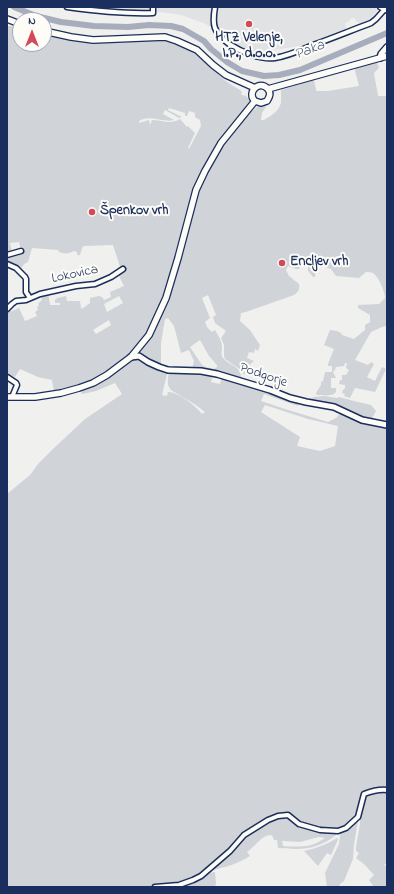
<!DOCTYPE html>
<html>
<head>
<meta charset="utf-8">
<style>
  body { margin:0 }
  #map { position:relative; width:394px; height:894px; overflow:hidden; background:#f0f0ee; font-family:"Indie Flower",sans-serif }
  canvas { display:block }
  .frame { position:absolute; inset:0; border:8px solid #1b2f5e; pointer-events:none }
  .north { position:absolute; left:12px; top:12px; width:40px; height:40px; box-sizing:border-box; background:#fdfcf7; border:1px solid #a3aaba; border-radius:50%; rotate:0deg; font-size:11px; font-weight:700; line-height:16px; text-align:center; color:#1b2f5e }
  .north::after { content:''; display:block; margin:auto; width:14px; height:18px; background:#d1495b; clip-path:polygon(50% 0,100% 100%,50% 72%,0 100%) }
</style>
</head>
<body>
<div id="map">
<canvas width="394" height="894"></canvas>
<div class="frame"></div>
<div class="north">N</div>
</div>
<script>
const ctx = document.querySelector('canvas').getContext('2d');
ctx.lineJoin = 'round';
function fillPath(path, color) {
  ctx.fillStyle = color;
  ctx.fill(path, 'evenodd');
}
function stroke(path, color, width, dash) {
  ctx.strokeStyle = color;
  ctx.lineWidth = width;
  ctx.lineCap = dash ? 'butt' : 'round';
  ctx.setLineDash(dash || []);
  ctx.stroke(path);
}
function drawText(font, color, halo, rows, align = 'center') {
  ctx.font = font + ' "Indie Flower",sans-serif';
  ctx.lineWidth = 4;
  ctx.setLineDash([]);
  ctx.textBaseline = 'middle';
  ctx.strokeStyle = halo;
  ctx.fillStyle = color;
  for (const [text, x, y, turn = 0] of rows) {
    ctx.save();
    ctx.translate(x, y);
    ctx.rotate((+turn || 0) * Math.PI / 180);
    ctx.textAlign = isNaN(turn) ? turn : align;
    if (halo) ctx.strokeText(text, 0, 0);
    ctx.fillText(text, 0, 0);
    ctx.restore();
  }
}
fillPath(new Path2D(`
  M87 7H376L379 9 374 15 369 19 361 23 357 22 354 18 350 19V21L345 23 346 28 345 30 312 44 268 51 254 52 243 49 206 24 181 15 160 12 116 11Z`), '#e0e2e3');
fillPath(new Path2D(`
  M7 26 20 27V44H44V34C68 41 92 43 117 43 135 42 158 38 176 43 194 50 206 64 220 76 226 82 233 86 240 90L242 92 241 94 244 96 245 95 249 99V103L241 115 218 143 209 158 200 177 185 221 175 260 164 296 149 330 137 347 126 359 122 360 116 364 108 372 90 382 54 392 52 380 38 377 20 369 15 377 7 374V311H12L19 308 25 321 37 316 35 312 38 310 37 307 39 306 38 304 42 300 41 297 36 298 35 297 48 293 50 305H60V303H55V300L57 298 66 296 67 301H80L81 308 82 309 90 303V298L99 296 102 297 104 300 111 297 110 292 124 286 118 274 125 269 123 266 120 267 113 245 84 246 82 248 80 255H77V252L74 251C69 254 65 254 59 252L58 250 32 248 28 262 24 264 21 269 19 270 7 263V257L8 255 24 252V251L22 250V247H20L19 242 10 243 12 252 7 254ZM169 108 185 113V116H187L189 111 195 113V117L200 120 201 126 189 149 188 148 195 133 188 126 187 127 180 119C170 125 163 120 152 120L150 125 149 120 139 123V121C150 114 163 123 174 120L163 114 165 110 179 118 182 117 168 110ZM119 296 123 303 107 312 104 304ZM109 320 111 325 96 334 93 330Z
  M377 62 379 68 374 73C375 81 377 88 378 96H387V326L382 327 371 332 355 360 368 365 371 362 374 364 367 377 375 381 382 367 386 369 375 392 355 388 350 398 344 396 345 394 342 393 343 390 345 388V385L339 384 340 380H342V375H346L349 370 346 368 347 363H345L344 366 336 367 335 370 333 372 336 378H331V388H336V392C332 397 323 395 317 395L316 393 321 385V382L323 381 325 372H332V366H328V364L334 349 324 345 330 330 337 331 341 333 342 335 354 339 365 330V325L370 322V315L358 308V305L379 304 385 298C385 292 379 277 373 273 371 272 368 272 366 272L359 278 336 276 331 269 316 264 315 277H313L308 271V261L299 257H293L292 260 299 265 300 267 299 269H296L288 266 286 270 289 276 299 284C300 290 298 292 294 295L246 312 241 313 240 321 250 330 260 345 258 351 255 349 254 353 249 352 247 358 254 361 247 367 244 375 241 370 225 359 224 356V345L221 338 226 331 215 323 213 317 216 315 208 295 202 298 210 318 205 322 207 327 212 332 215 330C218 335 222 341 222 347 222 351 220 356 224 359 230 366 242 366 241 379L192 369 194 361 189 350 181 353 174 326 168 318 165 319 161 343V366L142 356 141 349 153 335 173 286 200 188 211 163 224 143 247 116 258 106 264 103 267 105 262 113 261 120H264C271 116 282 109 281 100 281 96 281 94 281 90L314 80 316 90 317 91H328L359 86 355 71 356 68ZM200 340 209 356 217 365V367L214 369 205 367 202 365 190 347Z
  M135 359H139L166 371 167 374 162 395 167 396 168 392C178 392 196 406 202 414L205 412 196 405 171 390C166 384 168 379 169 372L205 373 213 374 211 382 220 384 222 376 299 402 298 406 264 394 261 401 288 410 328 422 336 418 342 411 387 426V788H378L370 789 364 792 360 798 357 813 354 819 348 825 342 828 335 829H324L306 824 297 820 290 814 284 813 276 814 243 833 230 849 218 861 196 877 182 882 170 885 142 887H7V494L30 475 38 464 54 448 85 419 122 394 115 383 96 391 82 394 81 391C100 384 116 373 131 360ZM265 405 308 419 338 426 335 446 320 451 297 446 300 437 261 412Z
  M324 396 337 398 339 397 354 401 371 405 376 411 371 420 355 415 338 407 309 401V399L314 397Z
  M387 791V863L384 865 387 867V887H374L369 880 374 875 365 865 356 858 359 853 356 851C356 842 359 833 360 823 361 815 359 802 366 796 371 790 380 791 387 791Z
  M284 816 288 817 295 822 336 833V835C317 850 301 850 278 848L277 840H274L273 837 271 835C261 835 255 847 247 852L250 856C237 864 225 868 211 870V869L227 856 240 839 250 833 278 817ZM319 837 325 838C312 848 298 847 283 846L282 841 300 842Z
  M357 821H358L354 844 353 859 344 881 340 884 339 887H327L325 873 339 844 340 835 341 832 349 828Z
  M337 838 338 839 337 842 331 855 327 853 318 866 304 851C315 849 328 844 337 838Z
  M215 872 216 883 215 887H173L200 878 208 873Z`), '#d0d3d8');
stroke(new Path2D(`
  M14 7 36 16 61 22 94 26 128 27 149 25 171 26 183 29 204 41 211 49 227 62 242 71 251 73 264 76 279 75 300 70 387 33`), '#a7adbd', 6);
const minor = new Path2D(`
  M67 7C96 11 124 14 153 13V7
  M215 7C212 25 213 32 229 44 241 52 261 60 275 58 288 56 301 50 313 45 333 38 352 30 371 23L376 19 385 9
  M7 255 21 251
  M7 264 16 268 25 277 26 279V292L30 298
  M7 309 12 304 16 301 26 300 40 294 76 286 95 284 111 277 123 269
  M7 377 16 383 17 385 12 397
  M155 887 179 885 193 880 201 876 230 851 244 835 268 820 278 816 288 815 299 824 320 830 338 831 346 828 358 817 364 794C372 791 379 789 387 790`);
const tertiary = new Path2D(`
  M381 7 387 10
  M380 58 381 54 387 47
  M131 357 139 356 148 362 159 367 168 370 201 371 217 374 270 390 290 398 306 402 334 407 362 420 387 425`);
const secondary = new Path2D(`
  M7 19 20 24
  M44 31 71 37 93 40 165 37 177 41 197 50 213 65 226 75 255 88
  M268 89C271 93 270 96 267 101L261 103C261 103 255 101 255 101 246 93 259 79 268 89L387 56
  M7 397H35L61 393 79 388 93 383 107 375 131 357 149 335 166 298 178 258 196 190 205 171 221 143 255 101`);
stroke(minor, '#1b2f5e', 7);
stroke(tertiary, '#1b2f5e', 8);
stroke(secondary, '#1b2f5e', 8);
stroke(minor, '#fdfcf7', 4);
stroke(tertiary, '#fdfcf7', 5);
stroke(secondary, '#fdfcf7', 5.5);
for (const [x, y, r, color] of [
  [249,24,4,"#d1495b"],
  [92,212,4,"#d1495b"],
  [282,263,4,"#d1495b"]
]) {
  const dot = new Path2D();
  dot.arc(x, y, r, 0, 2 * Math.PI);
  ctx.fillStyle = color;
  ctx.fill(dot);
  stroke(dot, '#fdfcf7', 1.5);
}
drawText('bold 14px', '#1b2f5e', '#fdfcf7', [
  ["HTZ Velenje,",249,39,"center"],
  ["I.P., d.o.o.",249,55,"center"],
  ["Špenkov vrh",100,212],
  ["Encljev vrh",290,263]
], 'left');
drawText('14px', '#1b2f5e', '#fdfcf7', [
  ["Lokovica",75,275,-12],
  ["Podgorje",263,376,19]
]);
drawText('italic 15px', '#4c5b7f', '#fdfcf7', [
  ["Paka",310,51,-21]
]);
</script>
</body>
</html>
